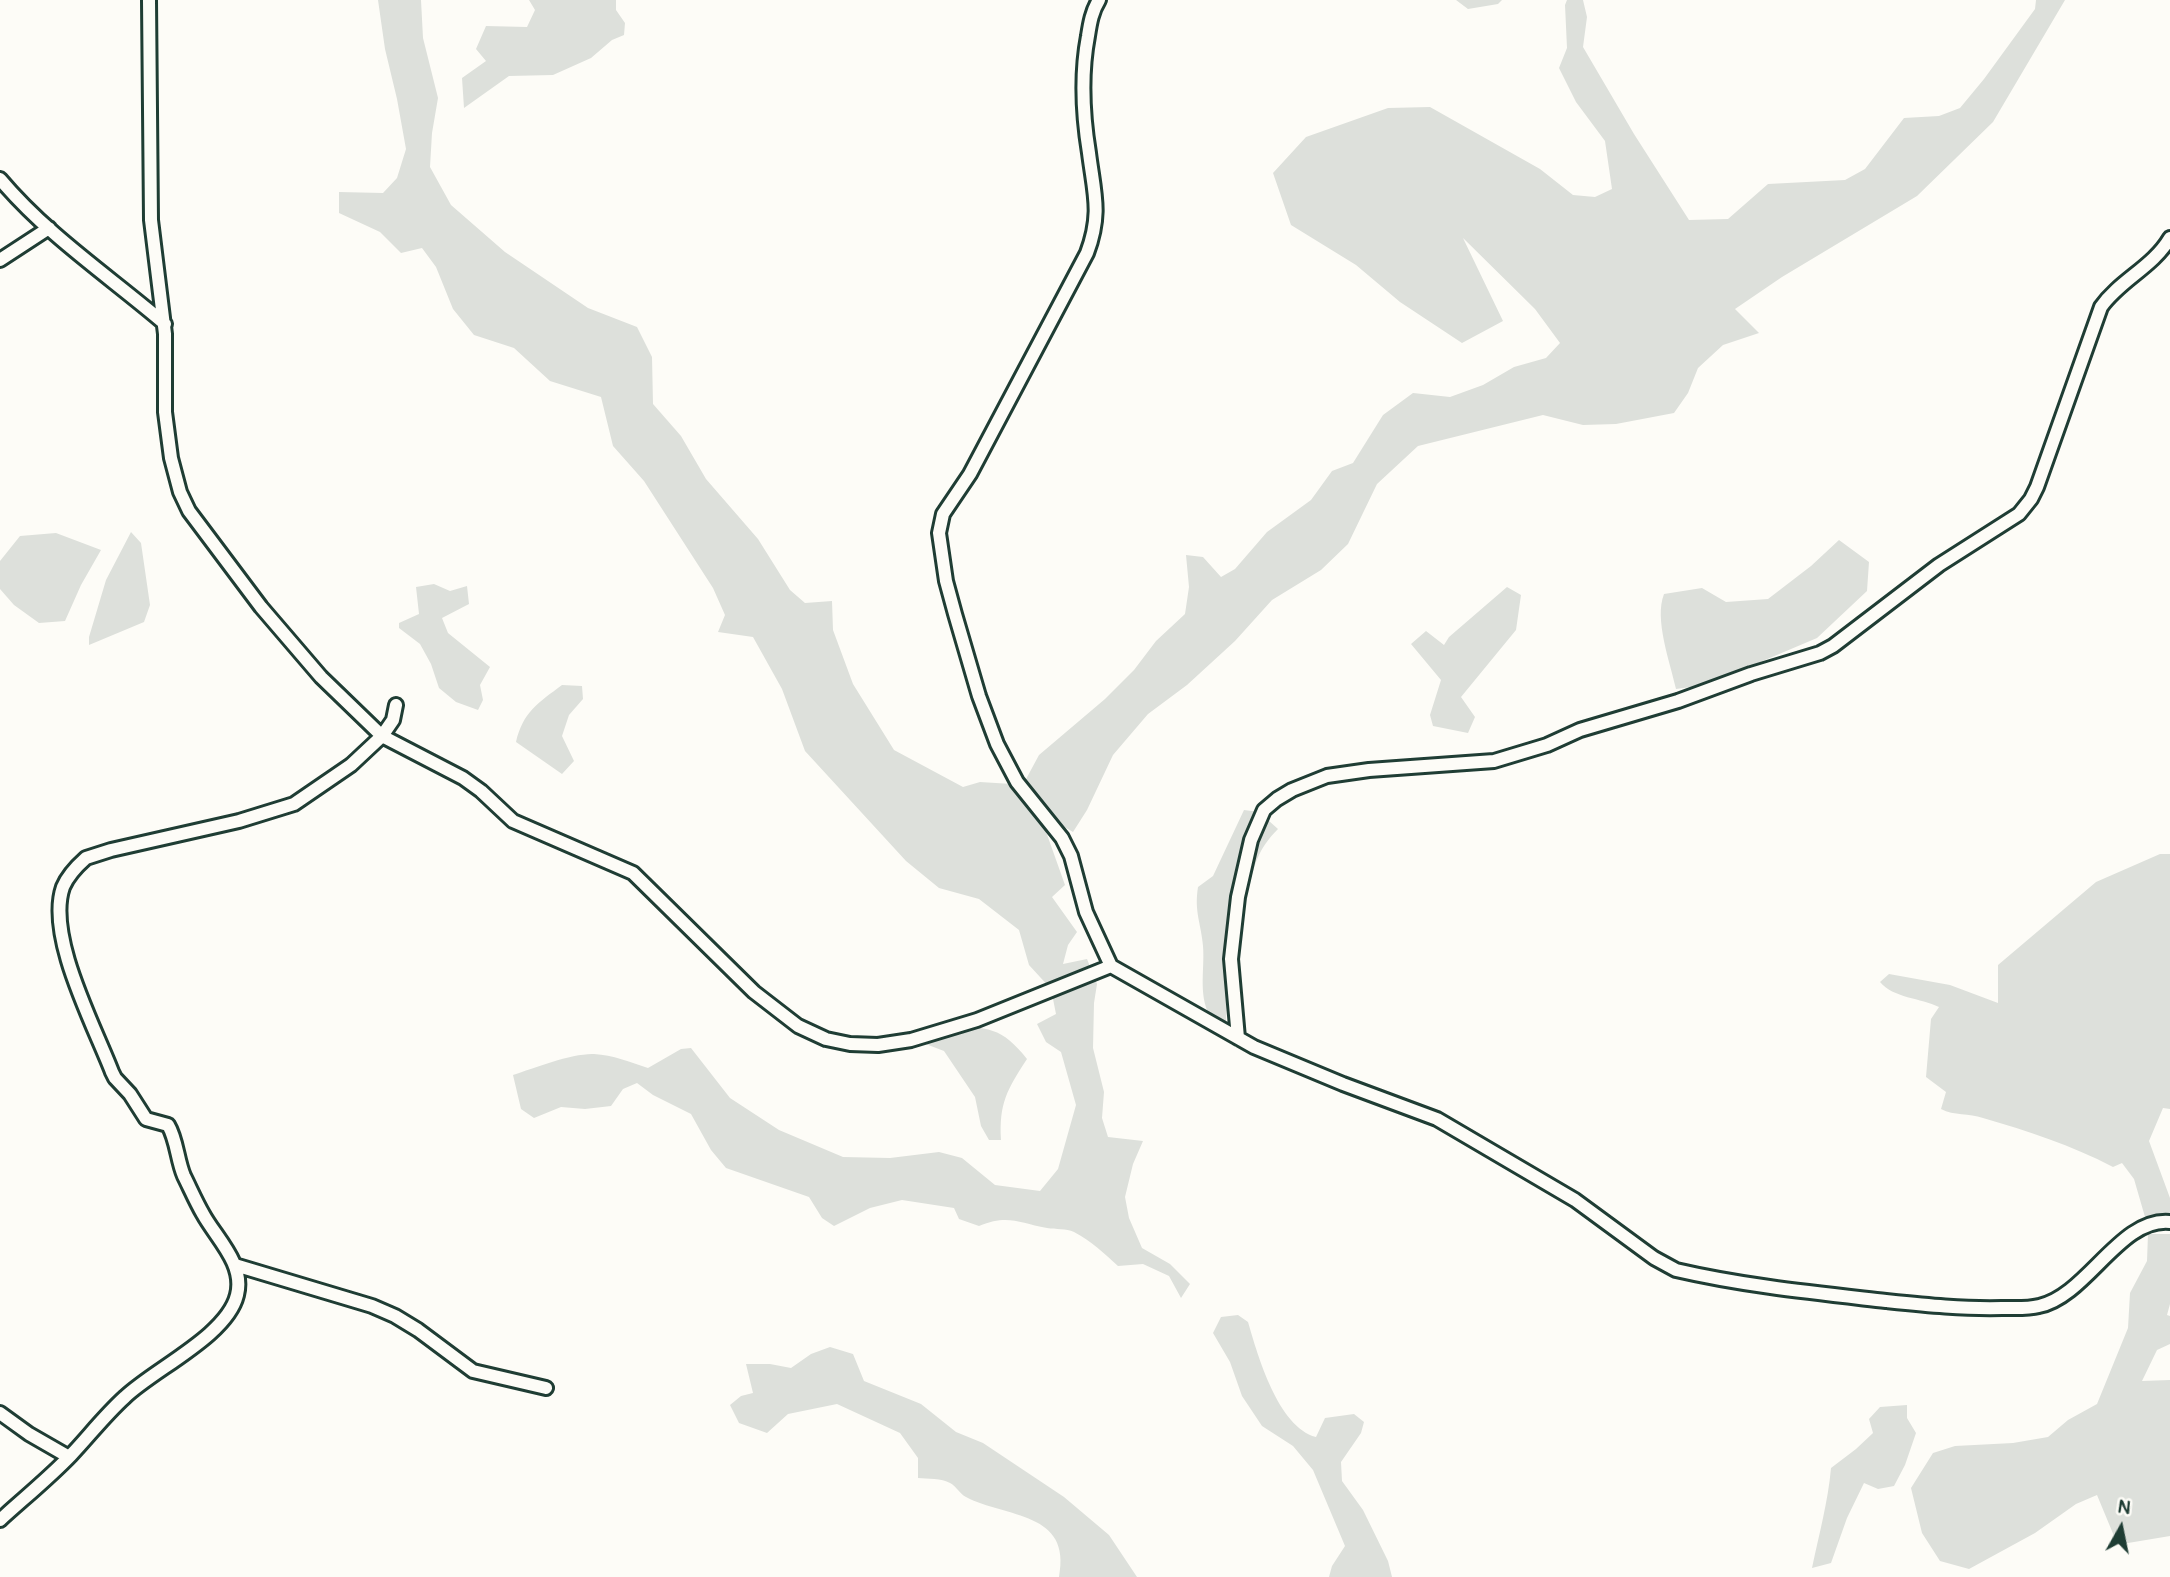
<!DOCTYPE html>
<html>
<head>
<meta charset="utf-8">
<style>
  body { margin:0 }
  #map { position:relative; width:2170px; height:1577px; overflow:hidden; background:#fdfcf7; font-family:Pangolin,sans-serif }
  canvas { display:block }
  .north { position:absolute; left:2086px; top:1493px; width:70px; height:70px; -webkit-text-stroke:5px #fdfcf7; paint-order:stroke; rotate:9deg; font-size:19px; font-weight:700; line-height:28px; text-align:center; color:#1f3d34 }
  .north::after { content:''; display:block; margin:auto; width:24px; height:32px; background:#1f3d34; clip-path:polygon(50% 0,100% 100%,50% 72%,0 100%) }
</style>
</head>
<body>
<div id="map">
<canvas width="2170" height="1577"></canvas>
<div class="north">N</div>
</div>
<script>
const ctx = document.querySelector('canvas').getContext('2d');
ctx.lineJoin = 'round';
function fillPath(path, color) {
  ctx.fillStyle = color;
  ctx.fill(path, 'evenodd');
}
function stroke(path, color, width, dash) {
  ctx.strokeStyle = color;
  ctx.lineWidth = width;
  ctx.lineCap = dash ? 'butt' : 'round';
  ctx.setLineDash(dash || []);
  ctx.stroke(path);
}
fillPath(new Path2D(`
  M378 0H421L423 38 438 98 432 133 430 167 451 205 505 252 588 308 637 327 652 357 653 404 681 436 706 479 758 539 790 590 805 603 832 601 833 630 853 684 894 750 963 787 980 782 1012 784 1044 826 1065 885 1052 897 1077 932 1068 945 1063 964 1087 959 1097 984 1094 1003 1093 1048 1104 1092 1102 1118 1108 1137 1143 1141 1133 1164 1125 1197 1129 1218 1142 1248 1170 1264 1190 1284 1181 1298 1169 1276 1143 1264 1118 1266C1104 1253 1091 1241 1074 1232 1066 1228 1056 1230 1047 1228 1019 1223 1008 1214 979 1226L959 1219 954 1208 902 1200 870 1208 834 1226 822 1218 809 1197 726 1168 711 1150 691 1114 653 1095 637 1083 623 1089 611 1106 585 1109 561 1107 534 1118 521 1109 513 1075C534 1068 573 1053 594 1054 613 1055 630 1062 648 1068L681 1049 691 1048 730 1098 779 1130 843 1157 890 1158 939 1152 962 1158 995 1185 1040 1191 1058 1169 1076 1105 1061 1052 1046 1042 1037 1024 1056 1014 1051 989 1029 965 1019 930 979 899 939 888 906 861 805 751 782 689 753 637 718 632 725 615 713 588 644 481 613 446 601 397 550 381 514 348 474 335 453 309 436 267 422 248 401 253 380 232 339 213V192L383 193 397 178 406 149 397 99 385 49Z
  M529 0H616V10L625 23 624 35 612 40 591 58 553 75 509 76 464 108 462 78 486 61 476 49 486 26 527 27 535 10Z
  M1456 0H1502L1498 4 1468 9Z
  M1567 0H1583L1587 17 1583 47 1634 134 1689 220 1728 219 1768 184 1845 180 1865 169 1904 118 1939 116 1960 108 1984 79 2035 9 2036 0H2065L1993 122 1917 196 1782 277 1735 309 1759 333 1723 345 1698 368 1688 393 1674 413 1616 424 1583 425 1543 415 1418 446 1377 484 1348 544 1321 570 1272 600 1235 641 1187 685 1148 714 1113 755 1087 810 1073 832 1056 822 1025 781 1039 755 1105 699 1134 670 1156 641 1185 614 1189 587 1186 555 1203 557 1221 577 1235 569 1267 532 1311 500 1332 471 1353 463 1383 415 1413 393 1450 397 1483 385 1514 367 1546 358 1560 343 1535 309 1463 238 1503 321 1462 343 1400 302 1356 265 1291 225 1273 173 1306 137 1388 108 1430 107 1540 169 1573 195 1595 197 1612 189 1605 141 1576 102 1559 68 1567 48 1565 5Z
  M131 532 141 543 150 605 144 622 89 645V637L106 580Z
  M56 533 101 550 81 585 65 621 39 623 14 605 0 589V561L20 536Z
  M1839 540 1869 562 1867 591 1817 638 1706 685 1676 689C1670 662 1654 619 1664 594L1702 588 1726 602 1768 599 1811 566Z
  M434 584 450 591 467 586 469 604 442 618 448 633 490 667 480 685 483 700 478 710 456 702 439 688 431 664 420 644 399 628V623L419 614 416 587Z
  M1507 587 1521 595 1516 630 1461 697 1475 717 1468 733 1433 726 1430 715 1441 680 1411 644 1426 631 1444 645 1449 637Z
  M562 685 582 686 583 699 569 715 562 736 574 761 562 774 516 742C523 712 538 703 562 685Z
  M1244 810 1259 812 1278 829C1258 849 1254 865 1248 892H1230L1226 1021H1213C1197 999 1205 971 1203 946 1201 923 1194 912 1198 887L1213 876Z
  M2160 854H2170V1109L2163 1108 2149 1141 2170 1198V1213L2145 1217 2134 1179 2122 1163 2113 1167C2071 1145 2028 1131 1983 1118 1969 1113 1954 1116 1941 1109L1946 1092 1926 1077 1931 1019 1939 1007C1921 998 1893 998 1880 982L1889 974 1950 985 1998 1003V965L2096 882Z
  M949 1026C987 1027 1002 1027 1027 1059 1007 1090 999 1103 1001 1140H989L981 1126 975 1097 944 1051 923 1043 924 1034Z
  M2148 1234H2170V1304L2167 1315 2170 1316V1344L2157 1350 2142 1381 2170 1380V1536L2122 1544 2114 1536 2097 1495 2076 1504 2035 1533 1969 1569 1940 1561 1922 1533 1911 1488 1933 1453 1955 1446 2013 1443 2048 1437 2068 1420 2097 1404 2128 1328 2130 1293 2147 1261Z
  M1238 1315 1248 1322C1258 1356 1278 1427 1316 1437L1325 1418 1354 1414 1364 1422 1361 1433 1341 1462 1342 1481 1363 1510 1388 1561 1392 1577H1329L1332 1566 1345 1546 1313 1470 1293 1446 1262 1426 1242 1396 1230 1362 1213 1333 1221 1317Z
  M830 1347 853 1354 864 1381 921 1404 956 1432 983 1443 1064 1497 1109 1535 1137 1577H1059C1072 1511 1006 1518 966 1497 960 1494 956 1486 950 1483 942 1478 927 1479 918 1478V1458L900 1433 837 1404 788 1414 767 1433 739 1423 730 1405 741 1396 753 1393 746 1364H770L791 1368 811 1354Z
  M1907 1405V1418L1916 1433 1905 1465 1894 1486 1878 1489 1864 1483 1847 1518 1831 1563 1812 1568C1819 1534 1828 1502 1831 1468L1856 1449 1873 1433 1869 1419 1880 1407Z`), '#dde0db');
const minor = new Path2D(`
  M149 0 151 220 165 334V412L171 458 180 492 189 511 261 607 321 677 382 736 463 778 481 791 513 821 633 873 754 992 798 1026 826 1039 850 1044 878 1045 911 1040 977 1020 1111 966
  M1099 0C1092 11 1090 23 1088 36 1081 73 1083 116 1089 153 1094 193 1102 213 1087 253L970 474 943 514 939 533 946 581 955 614 979 696 997 744 1017 782 1062 838 1071 856 1086 912 1111 966 1254 1047 1343 1084 1437 1119 1575 1200 1654 1258 1676 1270C1745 1286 1816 1293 1886 1301 1925 1305 1963 1309 2002 1308 2015 1308 2027 1309 2039 1306 2087 1296 2120 1217 2170 1222
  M0 179C47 235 110 277 165 324
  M0 260 49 228
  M1238 1038 1231 959 1238 897 1251 840 1264 810 1277 799 1292 790 1327 776 1369 770 1494 761 1547 745 1580 730 1678 701 1751 674 1820 653 1833 646 1939 565 2019 514 2031 499 2037 487 2101 307C2120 280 2153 267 2170 238
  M235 1265 372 1306 395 1316 418 1330 473 1371 546 1388
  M0 1413 29 1434 69 1457
  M0 1520C23 1499 49 1478 71 1455 89 1436 105 1415 125 1397 154 1369 227 1336 237 1295 245 1264 216 1238 203 1214 196 1202 190 1188 184 1176 177 1160 177 1140 168 1125L146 1119 130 1094 115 1078 112 1072C94 1025 46 936 63 887 68 875 77 866 86 858L111 850 239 821 294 804 351 765 382 736 393 720 396 705`);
stroke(minor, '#1f3d34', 18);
stroke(minor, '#fdfcf7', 12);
</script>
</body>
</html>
